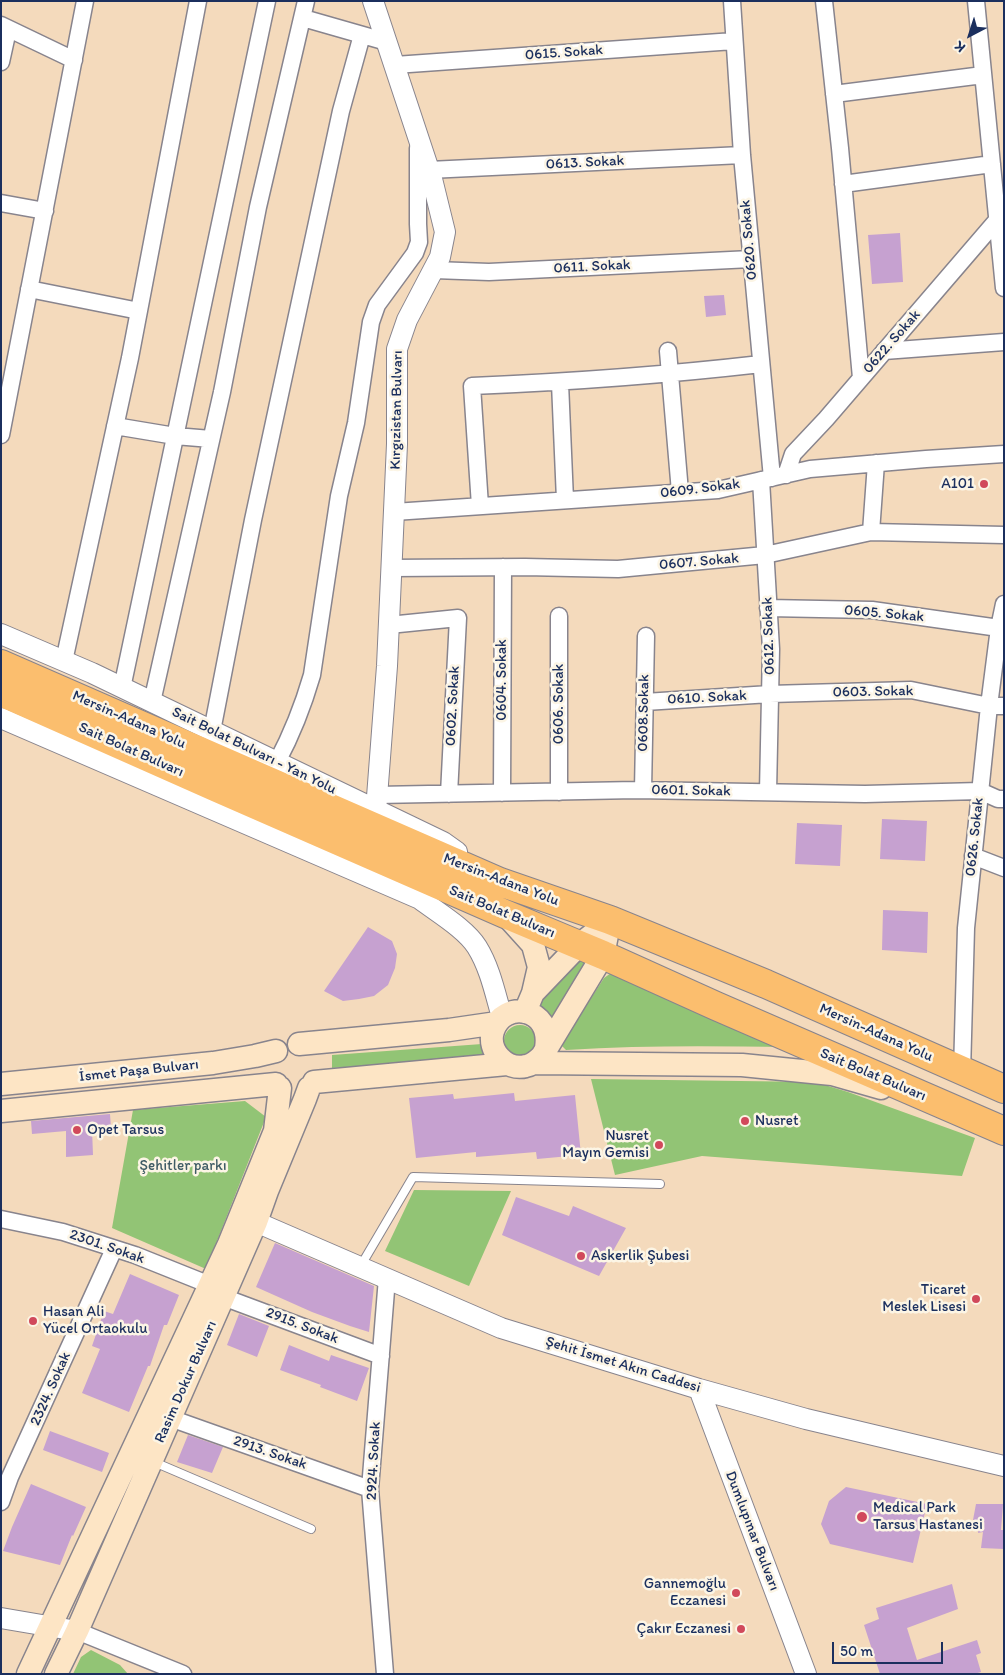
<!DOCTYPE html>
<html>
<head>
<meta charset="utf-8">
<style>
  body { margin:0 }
  #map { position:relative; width:1005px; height:1675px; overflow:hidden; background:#f4dabc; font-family:Itim,sans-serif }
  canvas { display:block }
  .frame { position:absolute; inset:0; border:2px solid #1b2f5e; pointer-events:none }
  .north { position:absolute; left:945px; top:10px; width:50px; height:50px; -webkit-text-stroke:4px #fcf5e5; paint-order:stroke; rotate:220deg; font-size:14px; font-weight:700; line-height:20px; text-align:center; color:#1b2f5e }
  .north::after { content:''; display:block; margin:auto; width:18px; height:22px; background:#1b2f5e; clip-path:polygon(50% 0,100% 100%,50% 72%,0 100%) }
  .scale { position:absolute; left:832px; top:1642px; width:111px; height:22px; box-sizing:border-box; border:2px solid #1b2f5e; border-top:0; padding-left:6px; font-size:15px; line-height:18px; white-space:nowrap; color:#1b2f5e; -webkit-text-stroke:4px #fcf5e5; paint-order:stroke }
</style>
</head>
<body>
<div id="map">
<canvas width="1005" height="1675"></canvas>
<div class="frame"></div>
<div class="north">K</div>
<div class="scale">50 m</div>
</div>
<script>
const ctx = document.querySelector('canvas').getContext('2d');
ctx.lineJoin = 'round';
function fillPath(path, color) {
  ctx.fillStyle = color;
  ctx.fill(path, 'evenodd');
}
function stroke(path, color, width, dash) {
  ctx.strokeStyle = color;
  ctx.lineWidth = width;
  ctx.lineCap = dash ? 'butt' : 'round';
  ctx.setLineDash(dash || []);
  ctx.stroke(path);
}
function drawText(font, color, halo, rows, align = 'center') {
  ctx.font = font + ' Itim,sans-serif';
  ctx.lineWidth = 5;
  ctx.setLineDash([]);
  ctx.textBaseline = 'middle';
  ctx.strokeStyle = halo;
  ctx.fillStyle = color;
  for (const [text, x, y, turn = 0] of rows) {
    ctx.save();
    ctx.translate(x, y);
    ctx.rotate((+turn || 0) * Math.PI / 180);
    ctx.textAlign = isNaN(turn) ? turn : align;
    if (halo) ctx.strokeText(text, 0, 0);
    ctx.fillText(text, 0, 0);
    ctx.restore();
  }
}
fillPath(new Path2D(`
  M583 958 589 959 552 1022 533 1005Z
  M611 973 789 1047C714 1046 640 1045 566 1050L562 1046 564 1040 604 978Z
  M504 1041a16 16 0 1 1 32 0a16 16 0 1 1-32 0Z
  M482 1044 486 1059 332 1068V1055Z
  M591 1079 815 1082 848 1092 975 1138 962 1176 702 1156 615 1175Z
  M245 1101 266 1117 206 1269 112 1228 133 1110Z
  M414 1190 511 1191 469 1286 385 1251Z
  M91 1650 120 1665 128 1674H73L81 1657Z`), '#92c475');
fillPath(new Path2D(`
  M900 233 903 282 872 284 868 235Z
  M724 295 726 315 706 317 704 296Z
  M882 819 927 821 925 861 880 859Z
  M797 823 842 825 840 866 795 864Z
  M883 910 928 912 927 953 882 950Z
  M368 927 392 941 397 954 395 968 388 985 374 996 359 999 343 1001 324 991Z
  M514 1093 515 1101 575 1095 581 1155 537 1159 536 1152 476 1157V1152L416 1158 409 1098 453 1094 454 1099Z
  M110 1114 111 1128 92 1129 93 1155 66 1157V1131L32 1134 31 1121Z
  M516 1197 569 1216 573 1206 626 1228 599 1276 502 1235Z
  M275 1243 374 1286 369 1332 350 1326 312 1312 256 1287Z
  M130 1274 179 1295 167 1325H164L150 1366H148L129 1412 82 1393 100 1349 92 1346 104 1311 113 1314Z
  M239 1314 269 1326 257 1357 227 1345Z
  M289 1345 329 1361 331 1355 369 1368 357 1401 320 1387 321 1385 280 1370Z
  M50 1431 109 1453 102 1472 43 1450Z
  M188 1435 223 1447 212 1473 177 1462Z
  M31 1484 86 1507 73 1536 72 1535 60 1565 3 1551 12 1527Z
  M846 1487 927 1504 913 1563 830 1544 821 1524 829 1501Z
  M976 1504H1003L1001 1530H1004V1549L981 1548 983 1532 978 1533 980 1521 973 1520Z
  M952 1584 958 1609 907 1628 917 1660 977 1640 981 1653 976 1655 981 1672 974 1674H880L864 1625 879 1619 876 1608Z`), '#c6a1d0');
const service = new Path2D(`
  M360 1267 413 1177 660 1184
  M154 1462 311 1529`);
const minor = new Path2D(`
  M732 1 742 155 772 478
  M824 1 840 148 861 378
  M976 1 1004 288
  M303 18 387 42
  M1 25 74 60
  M1 62 8 30
  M395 65 734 41
  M834 94 983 75
  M429 170 742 155
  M843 184 992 164
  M1 203 45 211
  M434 270 489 272 751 259
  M29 289 139 311
  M668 351 680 492
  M884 351 1004 342
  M560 383 565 500
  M115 426 175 436 211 439
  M1 435 85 1
  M786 475 793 454 826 419 1004 212
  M761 480 771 649 768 792
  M480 506 472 386C569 382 665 375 761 364
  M394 512 718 490 810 469 926 459 1004 454
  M871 532 876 463
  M391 568 525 567 618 569 765 555 871 532 1004 535
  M768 608 872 610 999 628
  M389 625 458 618 449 794
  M64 661 130 358 198 1
  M122 688 267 1
  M152 702 222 392 258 207 306 1
  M645 702 770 694 911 690 989 706H1004
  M212 731 253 520 341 111 362 35
  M277 762C292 734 303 706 312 675L339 496 356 423 371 322 377 305 415 253 419 242 418 224V148
  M643 790 646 636
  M559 792V616
  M502 793 503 567
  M377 795 636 790 865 794 980 791 998 799H1004
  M973 856 1004 868
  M962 1072 966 928 989 706 999 628 1004 604
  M1 1219 63 1232 135 1255 210 1285
  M223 1297 381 1356
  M170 1418 370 1489
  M1 1502 10 1477 114 1249
  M77 1631 183 1674
  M385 1674 370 1489 387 1278`);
const tertiary = new Path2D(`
  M373 1 432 179 445 232 440 257 407 320 397 349V444L387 666 376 810
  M1 634 92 673 443 842 457 852
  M1 718 420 899C437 912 466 929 477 947 490 968 495 993 502 1017
  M256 1222 501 1328 699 1389 806 1419 1004 1466
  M699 1389 806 1674
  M1 1618 77 1631`);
const secondary = new Path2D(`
  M506 915 533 945 539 967 533 993
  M525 1012 533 993 579 945 592 935
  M299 1044 449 1030 497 1023
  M546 1048C553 1007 503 999 493 1031 487 1051 506 1071 526 1066 532 1065 537 1061 542 1056L603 955 610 920
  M535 1063 742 1065 832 1074 881 1088
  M314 1082 507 1064
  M1 1084 213 1063 255 1056 276 1051
  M1 1111 276 1084
  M28 1674 229 1244 275 1131 280 1088
  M56 1674 77 1631 256 1222 267 1191 305 1099 309 1088`);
const trunk = new Path2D(`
  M1 664 500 882 610 920 766 984 1004 1089
  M1 692 217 788 505 914 603 955 716 1006 1004 1131`);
stroke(service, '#88848d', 10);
stroke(minor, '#88848d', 19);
stroke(tertiary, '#88848d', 22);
stroke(secondary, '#88848d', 25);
stroke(trunk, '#88848d', 30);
stroke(service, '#fff', 8);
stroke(minor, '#fff', 16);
stroke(tertiary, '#fff', 20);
stroke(secondary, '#fde5c5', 22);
stroke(trunk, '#fbbe6e', 28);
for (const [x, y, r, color] of [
  [984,484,5,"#d1495b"],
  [745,1121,5,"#d1495b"],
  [77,1130,5,"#d1495b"],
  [659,1145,5,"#d1495b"],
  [581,1256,5,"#d1495b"],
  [976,1299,5,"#d1495b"],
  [33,1321,5,"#d1495b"],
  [862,1517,6,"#d1495b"],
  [736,1593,5,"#d1495b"],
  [741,1629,5,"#d1495b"]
]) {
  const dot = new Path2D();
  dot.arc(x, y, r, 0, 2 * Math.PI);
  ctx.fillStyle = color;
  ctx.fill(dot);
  stroke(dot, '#fcf5e5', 2);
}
drawText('15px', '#1b2f5e', '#fcf5e5', [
  ["0615. Sokak",564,53,-4],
  ["0613. Sokak",585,163,-3],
  ["0620. Sokak",749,240,-95],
  ["0611. Sokak",592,267,-3],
  ["0622. Sokak",892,342,-49],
  ["Kırgızistan Bulvarı",397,410,-89],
  ["0609. Sokak",700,489,-7],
  ["0607. Sokak",699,562,-5],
  ["0605. Sokak",884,614,5],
  ["0612. Sokak",769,636,-92],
  ["0604. Sokak",502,680,-90],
  ["0603. Sokak",873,692,-1],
  ["0610. Sokak",707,698,-3],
  ["0606. Sokak",559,704,-90],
  ["0602. Sokak",453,706,-87],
  ["0608.Sokak",644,713,-89],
  ["Mersin-Adana Yolu",129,720,24],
  ["Sait Bolat Bulvarı",131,750,24],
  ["Sait Bolat Bulvarı - Yan Yolu",254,751,26],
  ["0601. Sokak",691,791,1],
  ["0626. Sokak",975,837,-84],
  ["Mersin-Adana Yolu",501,880,21],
  ["Sait Bolat Bulvarı",502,912,23],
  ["Mersin-Adana Yolu",876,1033,24],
  ["İsmet Paşa Bulvarı",139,1071,-6],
  ["Sait Bolat Bulvarı",873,1075,23],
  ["2301. Sokak",107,1247,19],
  ["2915. Sokak",302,1326,21],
  ["Şehit İsmet Akın Caddesi",623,1365,17],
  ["Rasim Dokur Bulvarı",186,1382,-66],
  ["2324. Sokak",51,1389,-66],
  ["2913. Sokak",270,1453,19],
  ["2924. Sokak",374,1461,-87],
  ["Dumlupınar Bulvarı",752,1531,69]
]);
drawText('15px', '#1b2f5e', '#fcf5e5', [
  ["A101",974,484],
  ["Nusret",755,1121,"left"],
  ["Opet Tarsus",87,1130,"left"],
  ["Nusret",649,1136],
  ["Mayın Gemisi",649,1153],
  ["Askerlik Şubesi",591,1256,"left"],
  ["Ticaret",966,1290],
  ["Meslek Lisesi",966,1307],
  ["Hasan Ali",43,1312,"left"],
  ["Yücel Ortaokulu",43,1329,"left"],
  ["Medical Park",873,1508,"left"],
  ["Tarsus Hastanesi",873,1525,"left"],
  ["Gannemoğlu",726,1584],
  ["Eczanesi",726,1601],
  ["Çakır Eczanesi",731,1629]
], 'right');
drawText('15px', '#3f5c65', '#fcf5e5', [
  ["Şehitler parkı",183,1166]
]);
</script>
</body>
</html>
